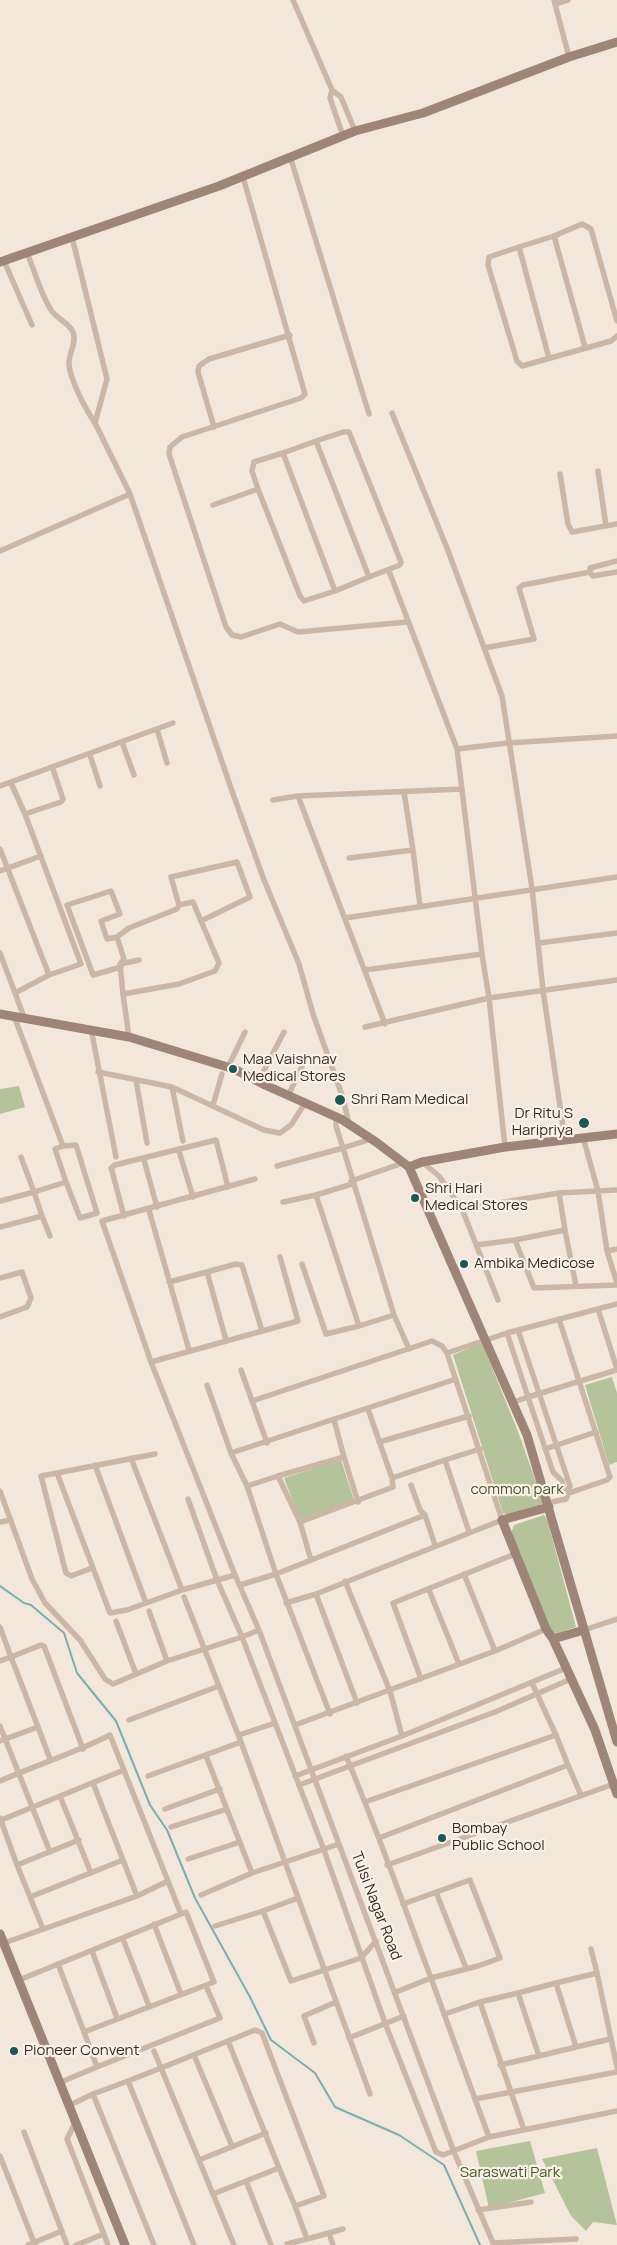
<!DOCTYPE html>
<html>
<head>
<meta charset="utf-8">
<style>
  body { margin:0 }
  canvas { display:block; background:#f3e7db }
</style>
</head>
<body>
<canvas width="617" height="2245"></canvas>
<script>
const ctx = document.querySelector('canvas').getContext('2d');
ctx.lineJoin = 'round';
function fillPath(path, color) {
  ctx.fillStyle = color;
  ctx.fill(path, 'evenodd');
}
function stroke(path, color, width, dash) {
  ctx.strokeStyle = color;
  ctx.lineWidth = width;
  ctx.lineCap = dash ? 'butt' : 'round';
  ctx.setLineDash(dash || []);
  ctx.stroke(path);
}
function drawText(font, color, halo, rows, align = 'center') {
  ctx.font = font + ' Manrope,sans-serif';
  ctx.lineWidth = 4.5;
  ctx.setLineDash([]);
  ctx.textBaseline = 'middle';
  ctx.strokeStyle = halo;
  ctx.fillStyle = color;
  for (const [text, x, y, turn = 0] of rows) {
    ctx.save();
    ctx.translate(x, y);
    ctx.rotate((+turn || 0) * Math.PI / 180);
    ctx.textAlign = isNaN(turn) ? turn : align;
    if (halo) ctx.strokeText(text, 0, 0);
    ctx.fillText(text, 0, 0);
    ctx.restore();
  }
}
fillPath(new Path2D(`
  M19 1086 25 1107 0 1114V1089Z
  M482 1343 519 1434 543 1502 539 1507 509 1515 503 1513 453 1355Z
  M612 1377 617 1393V1462L609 1465 585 1385Z
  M341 1460 354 1500 300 1519 284 1478Z
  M544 1515 547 1519 576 1627 552 1635 511 1534 514 1525Z
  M530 2141 545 2193 489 2208 476 2151Z
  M597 2148 617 2225 593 2222 586 2231 571 2216 542 2159Z`), '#b5c39a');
stroke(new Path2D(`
  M0 1586 24 1603 31 1605 64 1633 77 1673 116 1721 150 1805 167 1830 195 1898 250 1997 271 2040 315 2073 335 2107 399 2135 444 2165 480 2245`), '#78afb1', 2);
stroke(new Path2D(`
  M293 0 332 90
  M554 0 555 4 568 0
  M555 4 569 57
  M343 136 330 98 332 90 341 97 355 131
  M290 156 369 414
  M243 177 305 394 301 398 182 437 170 447 169 454 226 627 232 635 241 637 280 624 298 632 407 622
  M519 247 554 236
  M27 253C35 271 40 293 51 310 57 319 69 323 73 332 77 343 69 352 69 363 69 378 86 410 95 423
  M4 261 32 325
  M585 347 554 236 582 224 591 229 617 321
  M549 358 519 247 489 257 488 265 517 361 522 366 611 341 617 336
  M392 413 447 548 502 696 532 888 543 990 563 1127 562 1139
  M214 427 198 372 199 366 209 359 290 335
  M283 453 316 441
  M598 471 606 526
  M560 474 568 524 572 532 617 524
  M130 494 232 791 264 880 299 964 313 1014 343 1098 349 1124
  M213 505 258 489
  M0 551 130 494 95 423 107 379 72 237
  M617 561 590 568V572L593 576 617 572
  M389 571 457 749 482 954 489 998 505 1147
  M335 591 304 601 300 596 258 489 252 471 254 462 283 453 335 591 369 577 316 441 343 432H349L401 562 400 565 369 577
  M484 648 534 639 519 588 523 585 590 572
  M157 729 167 763
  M122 742 134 775
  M457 749 508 743 617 736
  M90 755 100 786
  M0 786 173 723
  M404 792 413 850
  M298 796 385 1024
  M273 800 298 796 462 789
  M25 814 61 802 63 799 53 769
  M0 849 49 975 81 964 25 814 11 783
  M349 858 413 850 420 906
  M0 871 41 856
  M179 905 193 902 201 921
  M345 918 617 877
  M117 937 107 939 101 921 120 914 111 891 67 905 93 975 121 967
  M539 943 617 933
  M0 953 24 1017
  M120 964 139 960
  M365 970 482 954
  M15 993 49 975
  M123 994 120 964 124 959 117 937 129 928 177 909 179 905 171 877 237 862 250 897 201 921 219 963 215 971 179 984 123 994 129 1037
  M14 1016 63 1146
  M365 1027 489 998 617 980
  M91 1029 116 1157
  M228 1067 245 1032
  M98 1072 172 1087 183 1141
  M136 1080 147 1143
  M258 1082 284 1032
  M172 1087 264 1130 280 1133 291 1125 305 1103
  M288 1096 307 1056
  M213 1105 222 1074
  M336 1116V1126L343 1148 371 1139
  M583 1137 598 1191 607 1251 617 1283
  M179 1151 193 1197
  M144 1160 157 1207
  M422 1162 439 1176 462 1209 559 1193 617 1190
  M277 1166 343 1148 394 1315 409 1349
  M351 1181 403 1163
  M559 1193 565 1230 515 1240 534 1288 617 1285
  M316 1195 352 1184
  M0 1201 34 1192 21 1157
  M283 1202 316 1195 359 1326 394 1315
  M462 1209 498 1300
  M149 1210 189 1350
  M42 1216 50 1236
  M124 1216 112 1171 111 1168 115 1165 216 1140 228 1187
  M0 1227 42 1216 34 1192 66 1182 80 1218 97 1213 76 1145 63 1146 55 1149 66 1182
  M565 1230 576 1286
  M476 1245 515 1240
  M607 1251 617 1249
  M302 1264 326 1334 359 1326
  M207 1272 236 1264 242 1265 262 1331
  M0 1278 22 1272 31 1298 27 1307 0 1317
  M169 1282 207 1272 226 1340
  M598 1309 617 1369
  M559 1319 610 1477 607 1480 569 1493
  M518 1330 570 1486 566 1499 548 1503
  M507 1333 617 1304
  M447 1353 507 1333 528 1397 617 1370
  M151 1362 298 1321 280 1257
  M241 1370 252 1401 432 1341 442 1346 447 1353 502 1520 316 1594 286 1603
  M207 1385 231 1453 247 1486
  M252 1401 267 1443
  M514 1402 528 1397 553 1472 562 1481 567 1497
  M368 1409 392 1478
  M379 1442 469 1416
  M545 1449 596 1432
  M231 1453 456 1379
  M155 1454 57 1473 110 1613 127 1610 182 1590 235 1575 151 1362 102 1221 255 1179
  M344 1457 358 1502
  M131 1458 182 1590
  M95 1465 146 1603
  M57 1473 41 1476 66 1573 71 1576 92 1568
  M278 1476 344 1457 334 1420
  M411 1485 420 1510 425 1515
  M0 1491 32 1579 45 1603 80 1640 105 1679 113 1684 167 1661 242 1637 324 1850 385 2023 436 2152 443 2155 489 2137 617 2111
  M188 1499 217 1580 242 1637 259 1630
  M0 1522 11 1520
  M300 1522 393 1487 392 1478 445 1460
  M469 1532 445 1460 480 1449
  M464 1574 495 1651
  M235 1575 259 1630 454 2152 494 2245
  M345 1581 390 1691 402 1736
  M240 1585 276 1574 247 1486 278 1476 300 1522 311 1560
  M429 1590 459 1664
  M316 1594 357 1703
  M184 1597 241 1742
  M149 1611 167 1661
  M116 1621 136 1674
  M0 1627 11 1657 0 1661
  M584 1630 617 1619
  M421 1679 393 1603 515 1554
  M330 1714 276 1574 425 1515 435 1545
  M129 1720 219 1686
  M295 1725 495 1651 546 1629
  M0 1726 50 1852
  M38 1727 50 1759
  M239 1735 275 1723
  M0 1741 38 1727 11 1657 41 1645 44 1646 83 1749
  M206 1756 252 1873
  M346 1756C377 1829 403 1904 431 1978L478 1966 500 1958 470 1880 403 1904
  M568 1765 581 1795
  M148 1776 241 1742 370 2094
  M295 1776 402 1736 566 1668
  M0 1781C36 1765 75 1753 110 1735L181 1914
  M93 1783 137 1896
  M299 1785 495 1712 571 1679
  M60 1796 91 1873
  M365 1802 556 1735 532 1683
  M165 1809 220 1789
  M0 1818 17 1865 79 1840
  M1 1820 124 1770
  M171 1827 227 1809
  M379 1838 568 1765 556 1735
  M188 1859 240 1842
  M17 1865 43 1929
  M387 1865 614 1784
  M436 1892 466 1968
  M201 1895 252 1873 339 1844
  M30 1897 123 1860
  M263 1911 298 1898
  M154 1924 181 1994
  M215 1926 263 1911 291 1981 361 1958 376 1941
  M123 1939 149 2006
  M4 1943 137 1896 168 1881
  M92 1951 117 2018
  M58 1964 84 2032
  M597 1973 617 2067
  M19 1980 186 1912 214 1982 84 2032 97 2067 220 2018 206 1986
  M396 1992 431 1978 475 2099 617 2072
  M518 1993 556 1983
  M480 2002 518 1993 539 2056 576 2047 556 1983 597 1973 591 1949
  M445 2014 480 2002 524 2130
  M349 2038 404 2016
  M314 2043 304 2016 336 2002
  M576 2047 610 2039
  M154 2051 161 2068 228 2041
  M194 2055 232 2146
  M500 2065 539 2056
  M61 2082 97 2067
  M93 2094 128 2081
  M475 2099 489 2137
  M70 2105 93 2094 154 2245
  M76 2121 67 2139 108 2245
  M24 2132 67 2245
  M0 2156 35 2245
  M199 2160 266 2133
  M279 2168 295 2206
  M213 2194 246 2181
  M478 2210 531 2202
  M329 2233 343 2229
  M493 2243 576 2239
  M287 2244 307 2239
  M28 2245 62 2231
  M76 2245 104 2234
  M194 2245 128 2081 161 2068 234 2245
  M271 2245 246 2181 279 2168 228 2041 255 2030 262 2033 324 2196 295 2206 307 2239 329 2233 333 2245`), '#ccb7a6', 5.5);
stroke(new Path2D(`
  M0 262 219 186 355 131 423 113 569 57 617 42
  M0 1014 129 1037 234 1069 265 1085 341 1119 376 1142 409 1167 527 1435 617 1742
  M409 1167 422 1162 505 1147 617 1134
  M549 1507 502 1520 546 1629 553 1639 595 1730 617 1794
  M553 1639 584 1630
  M0 1934 125 2245`), '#9f8577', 9);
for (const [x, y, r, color] of [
  [233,1069,5,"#1b575b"],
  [340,1100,6,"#1b575b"],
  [584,1123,6,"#1b575b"],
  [415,1198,5,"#1b575b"],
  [464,1264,5,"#1b575b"],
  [442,1838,5,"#1b575b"],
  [14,2051,5,"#1b575b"]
]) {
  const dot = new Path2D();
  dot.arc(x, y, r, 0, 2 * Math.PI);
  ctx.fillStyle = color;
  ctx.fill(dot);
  stroke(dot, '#faf1e7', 2);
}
drawText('15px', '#372c27', '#faf1e7', [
  ["Maa Vaishnav",243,1060],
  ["Medical Stores",243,1077],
  ["Shri Ram Medical",351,1100],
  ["Dr Ritu S",573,1114,"right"],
  ["Haripriya",573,1131,"right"],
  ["Shri Hari",425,1189],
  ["Medical Stores",425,1206],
  ["Ambika Medicose",474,1264],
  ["Bombay",452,1829],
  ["Public School",452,1846],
  ["Pioneer Convent",24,2051]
], 'left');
drawText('15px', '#47572a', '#faf1e7', [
  ["common park",517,1490],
  ["Saraswati Park",510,2173]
]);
drawText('15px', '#372c27', '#faf1e7', [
  ["Tulsi Nagar Road",376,1906,69]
]);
</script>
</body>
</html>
